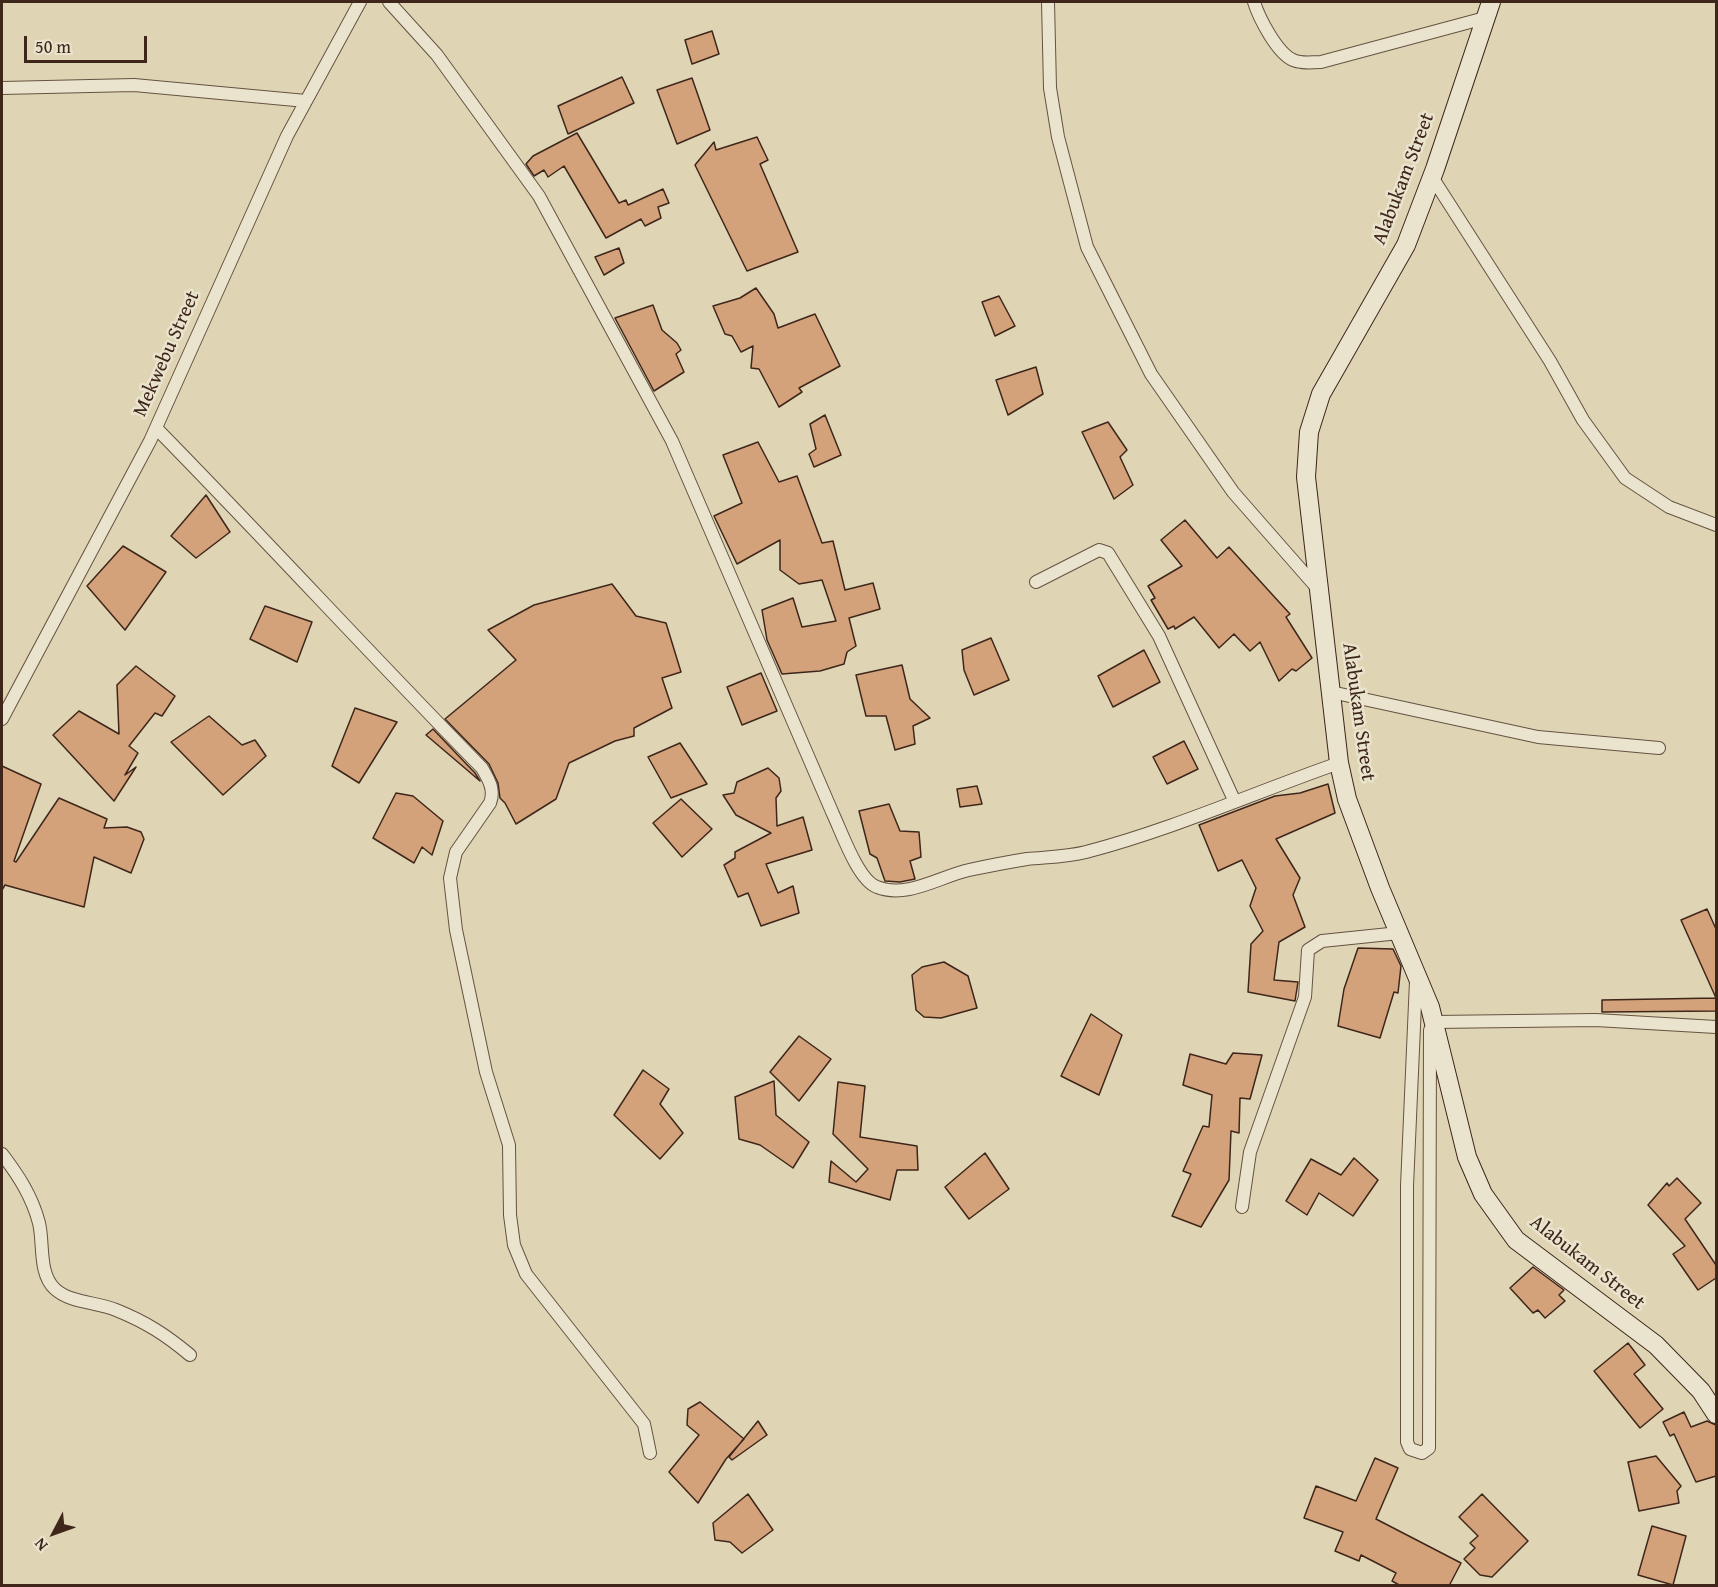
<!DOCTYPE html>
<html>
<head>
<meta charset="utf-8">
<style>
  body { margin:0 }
  #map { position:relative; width:1718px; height:1587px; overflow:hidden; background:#dfd5b4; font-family:"Gentium Book Plus",serif }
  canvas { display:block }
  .frame { position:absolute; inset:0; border:3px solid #3e261b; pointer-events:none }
  .north { position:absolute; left:24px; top:1503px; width:60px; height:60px; -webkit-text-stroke:4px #eae4ce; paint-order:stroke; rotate:229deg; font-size:16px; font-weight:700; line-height:24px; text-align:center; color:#3e261b }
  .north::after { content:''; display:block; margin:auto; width:21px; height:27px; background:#3e261b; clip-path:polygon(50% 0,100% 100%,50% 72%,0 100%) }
  .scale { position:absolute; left:24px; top:36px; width:123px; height:27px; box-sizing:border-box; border:3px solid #3e261b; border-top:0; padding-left:8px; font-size:18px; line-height:21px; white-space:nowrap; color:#3e261b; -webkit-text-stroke:4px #eae4ce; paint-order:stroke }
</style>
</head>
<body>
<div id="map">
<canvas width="1718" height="1587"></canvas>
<div class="frame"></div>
<div class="north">N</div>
<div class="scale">50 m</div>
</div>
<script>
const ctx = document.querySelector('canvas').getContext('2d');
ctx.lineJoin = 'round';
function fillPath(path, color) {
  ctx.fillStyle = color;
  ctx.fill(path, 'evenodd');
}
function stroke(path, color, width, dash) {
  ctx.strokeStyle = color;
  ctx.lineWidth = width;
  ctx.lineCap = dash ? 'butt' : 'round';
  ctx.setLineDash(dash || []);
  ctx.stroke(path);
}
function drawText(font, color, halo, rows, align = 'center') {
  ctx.font = font + ' "Gentium Book Plus",serif';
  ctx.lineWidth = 5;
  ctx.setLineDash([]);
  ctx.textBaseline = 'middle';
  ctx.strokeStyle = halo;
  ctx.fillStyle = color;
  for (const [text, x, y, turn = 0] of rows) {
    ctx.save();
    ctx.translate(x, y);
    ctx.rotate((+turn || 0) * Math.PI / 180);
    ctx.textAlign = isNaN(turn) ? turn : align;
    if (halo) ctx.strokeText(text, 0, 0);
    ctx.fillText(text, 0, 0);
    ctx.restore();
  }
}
const building = new Path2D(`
  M712 31 719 54 692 64 685 40Z
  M622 77 634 103 568 134 558 106Z
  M692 78 710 130 677 144 657 90Z
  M577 133 619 203 626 200 628 205 663 189 669 203 658 207 661 218 645 226 641 219 606 238 564 166 548 177 544 170 534 176 526 164 533 156Z
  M757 137 768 160 760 164 798 252 747 271 695 165 714 142 716 150Z
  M619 248 624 263 604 275 595 257Z
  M756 288 774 314 778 328 815 314 840 366 799 388 802 392 779 407 759 369 751 368 753 346 741 352 732 336 725 334 713 306 740 298Z
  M999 296 1015 326 995 336 982 302Z
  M653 305 662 330 677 343 681 350 676 354 684 372 654 391 615 318Z
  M1036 367 1043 394 1008 415 996 380Z
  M825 415 841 455 814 467 809 454 816 449 810 424Z
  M1108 422 1127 450 1120 457 1133 485 1114 499 1082 432Z
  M758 442 779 482 797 476 822 543 833 541 845 590 873 583 880 609 849 618 856 646 847 652 844 664 820 671 782 674 767 640 762 610 793 598 802 627 836 621 822 580 799 584 780 570V540L737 564 714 516 742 503 723 455Z
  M206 495 230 532 196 558 171 536Z
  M1185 520 1217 558 1229 547 1290 614 1286 617 1312 658 1296 671 1292 669 1279 681 1260 642 1250 651 1234 634 1219 648 1194 617 1175 629 1174 626 1168 629 1151 600 1155 598 1148 586 1182 566 1161 540Z
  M123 546 166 572 125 630 87 586Z
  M612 584 636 616 666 623 681 672 662 678 672 708 634 728V736L615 741 569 763 556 799 516 824 505 803 500 798 498 783 489 764 445 719 516 660 488 630 534 605Z
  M265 606 312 622 297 662 250 639Z
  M991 638 1009 680 974 695 964 670 962 650Z
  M1144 650 1160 682 1113 707 1098 676Z
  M902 665 910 699 930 718 913 726 915 744 895 750 886 716H866L856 675Z
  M136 666 175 696 162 716 155 713 129 746 138 753 125 775 136 767 114 801 53 735 79 711 119 734 117 685Z
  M761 673 777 711 742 725 727 687Z
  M355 708 397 722 359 783 332 766Z
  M209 716 242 745 255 740 266 756 223 795 171 742Z
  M433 729 475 773 480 781 426 735Z
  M1184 741 1198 769 1167 784 1153 757Z
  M680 743 707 784 671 798 648 757Z
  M2 766 41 784 14 861 16 862 59 798 107 819 104 828 127 827 141 832 144 839 131 873 94 857 84 907 5 885 2 890Z
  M768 768 779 778 781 791 776 798 777 826 803 817 812 850 766 864 778 893 793 886 799 913 761 926 748 893 738 897 724 865 735 858V852L771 833 736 815 723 795 734 793 737 782Z
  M1328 784 1335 813 1276 839 1300 878 1293 895 1305 927 1279 942 1274 980 1298 982 1295 1001 1248 992 1251 944 1263 931 1250 906 1256 888 1242 860 1218 871 1199 825 1275 796 1300 793Z
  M977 786 982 804 960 807 957 789Z
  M396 793 413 796 443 821 432 855 422 847 414 863 373 838Z
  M681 799 712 829 682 857 653 823Z
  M889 804 900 831 919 832 921 857 910 861 915 879 900 882 885 881 877 858 870 854 859 811Z
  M1707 909 1716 929V1011L1602 1012V1000L1716 998 1681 920Z
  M1358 948 1393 949 1401 966 1398 993 1394 992 1380 1038 1338 1026 1344 989Z
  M944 962 968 976 977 1008 941 1018 924 1017 916 1010 912 975 922 967Z
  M1091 1014 1122 1035 1099 1095 1061 1076Z
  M799 1036 831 1059 799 1101 770 1072Z
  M1233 1053 1262 1055 1250 1099 1240 1098 1239 1133 1231 1131 1229 1180 1201 1227 1172 1216 1191 1174 1183 1171 1203 1126 1209 1127 1212 1095 1183 1085 1190 1054 1226 1064Z
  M643 1070 669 1089 660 1104 683 1133 660 1159 614 1115Z
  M774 1081 776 1115 809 1142 793 1168 760 1145 739 1139 735 1097Z
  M838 1082 865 1086 860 1137 917 1146 918 1170H897L890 1200 829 1182 831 1161 856 1182 868 1169 833 1134Z
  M985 1153 1009 1189 969 1219 945 1187Z
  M1354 1158 1378 1180 1353 1216 1319 1193 1307 1215 1286 1201 1311 1159 1341 1175Z
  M1677 1178 1701 1203 1685 1219 1716 1265V1278L1698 1290 1673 1254 1685 1246 1648 1205 1667 1183 1669 1186Z
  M1533 1267 1564 1290 1559 1295 1565 1301 1545 1318 1538 1310 1533 1313 1510 1288Z
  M1628 1343 1645 1365 1634 1374 1663 1409 1640 1428 1594 1371Z
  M700 1402 744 1439 726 1459 698 1503 669 1472 699 1435 687 1425 688 1409Z
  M1684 1412 1691 1427 1707 1421 1716 1425V1476L1696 1482 1674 1434 1670 1436 1663 1422Z
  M758 1421 767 1435 732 1460 729 1457Z
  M1656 1456 1681 1486 1677 1491 1679 1503 1639 1511 1628 1462Z
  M1375 1458 1398 1468 1376 1519 1461 1563 1449 1586H1401L1392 1581 1396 1573 1361 1555 1359 1561 1335 1551 1343 1532 1304 1518 1316 1486 1356 1501Z
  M748 1494 773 1530 742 1553 730 1542 715 1540 713 1523Z
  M1482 1494 1528 1541 1492 1577 1480 1575 1464 1559 1475 1548 1470 1543 1478 1536 1459 1517Z
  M1652 1526 1686 1536 1673 1585 1638 1575Z`);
fillPath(building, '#d4a27a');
stroke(building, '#3e261b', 1.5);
const street = new Path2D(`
  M389 2 437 55 539 196 672 441 833 814C842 833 858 880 877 887 907 899 941 876 969 870 988 866 1008 862 1027 859 1047 857 1067 857 1086 852 1171 830 1256 792 1339 763
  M1048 2 1050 88 1058 137 1087 247 1151 374 1233 492 1318 589
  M1254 2C1259 18 1277 53 1293 60 1301 64 1311 62 1321 62L1485 18
  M2 88 134 85 306 101
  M1432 177 1550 361 1583 420 1625 478 1669 507 1716 525
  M156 428C266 540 372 656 482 768 489 780 495 790 490 803L456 852 450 878 456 930 486 1072 509 1145 510 1215 514 1245 526 1274 644 1424 650 1453
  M1036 582 1099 550 1108 553 1159 636 1234 800
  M1331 692 1538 737 1659 748
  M2 719 150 441 287 136 360 2
  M1416 981 1407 1186V1442L1410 1449 1422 1453 1429 1448 1430 1030
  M1434 1022 1596 1020 1716 1027
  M2 1154C18 1175 32 1196 39 1223 44 1243 38 1273 55 1289 70 1303 97 1302 116 1310 146 1322 166 1335 190 1355
  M1242 1207 1250 1152 1305 997 1308 950 1322 941 1399 933`);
const secondary = new Path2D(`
  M1491 2 1435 169 1406 245 1321 394 1309 432 1306 477 1339 763 1347 799 1380 888 1430 1007 1467 1157 1483 1194 1516 1240 1656 1345 1701 1391 1716 1414`);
stroke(street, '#665241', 14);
stroke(secondary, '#3e261b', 20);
stroke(street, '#eae4ce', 12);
stroke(secondary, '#eae4ce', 18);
drawText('20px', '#3e261b', '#eae4ce', [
  ["Alabukam Street",1404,179,-69],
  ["Mekwebu Street",167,354,-66],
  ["Alabukam Street",1358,712,82],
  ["Alabukam Street",1587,1263,38]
]);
</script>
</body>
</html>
